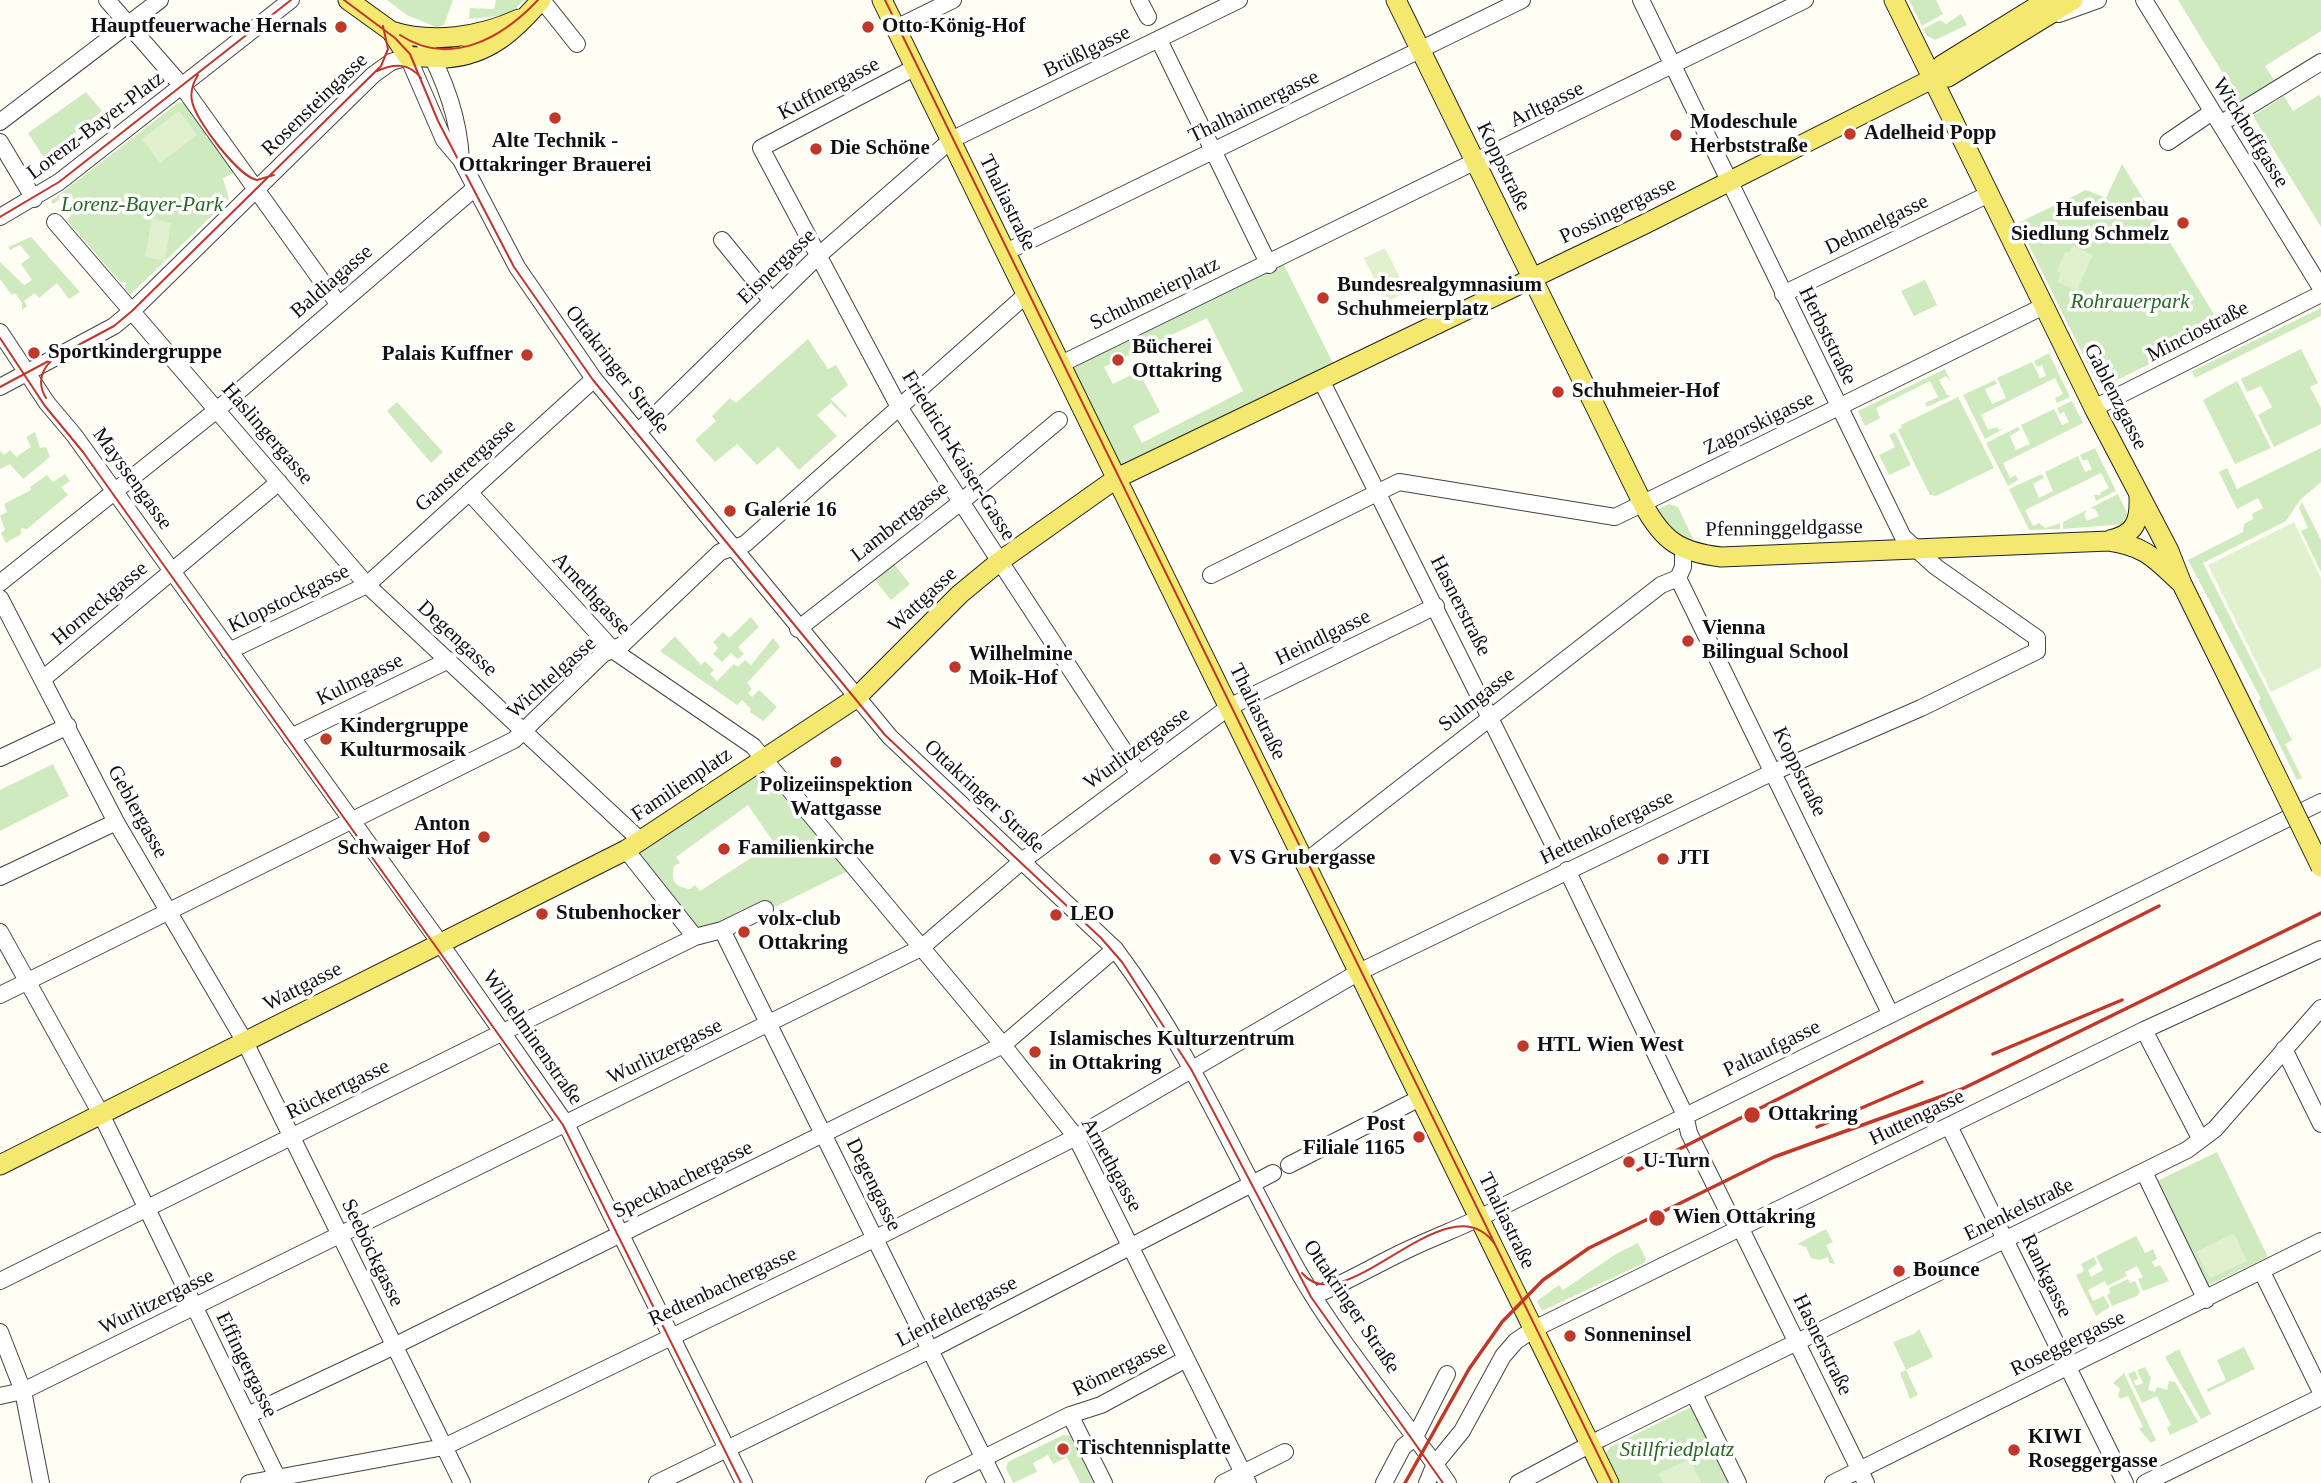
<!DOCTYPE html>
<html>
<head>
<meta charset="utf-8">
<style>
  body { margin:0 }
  canvas { display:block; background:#fffef5 }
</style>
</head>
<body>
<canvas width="2321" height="1483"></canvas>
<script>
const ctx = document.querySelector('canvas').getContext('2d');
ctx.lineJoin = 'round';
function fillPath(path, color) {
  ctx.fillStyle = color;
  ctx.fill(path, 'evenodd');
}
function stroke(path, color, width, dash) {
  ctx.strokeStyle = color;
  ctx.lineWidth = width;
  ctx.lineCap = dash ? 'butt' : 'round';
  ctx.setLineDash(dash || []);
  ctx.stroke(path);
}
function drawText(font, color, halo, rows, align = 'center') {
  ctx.font = font + ' "Times New Roman",serif';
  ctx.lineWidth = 7;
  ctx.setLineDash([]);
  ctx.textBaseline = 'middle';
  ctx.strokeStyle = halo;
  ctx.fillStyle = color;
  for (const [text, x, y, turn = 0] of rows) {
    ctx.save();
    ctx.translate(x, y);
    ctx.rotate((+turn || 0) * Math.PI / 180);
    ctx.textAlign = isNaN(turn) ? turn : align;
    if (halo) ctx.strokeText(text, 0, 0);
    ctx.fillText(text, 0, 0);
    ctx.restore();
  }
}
fillPath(new Path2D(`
  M387 0H453L444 25 436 27 407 15Z
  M496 0H524L509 15 469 19 470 8 494 9Z
  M1909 0H1936L1943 14 1922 26Z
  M2178 0H2321V31L2265 66 2274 80 2240 101Z
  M1961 14 1967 25 1935 40 1927 36 1923 29 1940 20 1946 24Z
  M86 92 102 111 44 158 28 133Z
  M2319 95 2321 98V227L2253 116 2284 96 2293 111Z
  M179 102 185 104 207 135 205 137 210 140 234 173 223 178 229 199 131 294 125 289 126 282 121 283 67 220 72 214 73 199 68 193 53 204 51 201Z
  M2122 164 2223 329 2102 387 2097 383 2018 223 2086 190 2106 198Z
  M31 237 80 292 69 299 57 283 39 298 35 293 24 301 27 306 22 310V303L15 293 12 295 0 279V262L24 285 32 280 21 264 30 257 20 245 10 250 8 247Z
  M1283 263 1335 367 1117 478 1061 364ZM1207 318 1243 391 1142 443 1133 426 1160 412 1141 376 1145 373 1143 369 1113 384 1104 367Z
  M1925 280 1937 305 1914 316 1901 291Z
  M2321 308V316L2195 378 2192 371Z
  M808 339 828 369 836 365 848 385 831 399 847 416 845 417 831 403 817 415 837 436 799 470 778 447 757 465 737 444 715 462 695 440 716 421 712 416 730 398 736 403Z
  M2301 349 2318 383 2310 387 2321 408V424L2274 447 2258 415 2272 407 2261 386 2247 392 2241 379Z
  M2049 353 2070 397 2057 403 2055 398 2063 394 2055 378 1981 415 1988 430 1997 427 1998 430 2005 428 1985 439 1963 395 1995 380 1997 384 1985 389 1992 404 2006 398 1997 378 2032 362 2040 378 2046 376 2042 365 2037 367 2034 361Z
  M1945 369 1951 382 1946 376 1939 380 1947 395 1951 396 1927 407 1925 403 1938 397 1930 381 1876 408 1880 418 1865 426 1858 411Z
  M2237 381 2271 448 2235 464 2203 400Z
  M1958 397 1994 468 1936 496 1930 495 1898 430 1902 428 1901 425Z
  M2072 401 2083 423 2003 463 2010 478 2016 475 2018 480 2008 486 1986 443 2018 427 2020 430 2010 436 2016 450 2030 444 2021 425 2054 409 2062 425 2069 422 2064 412 2060 414 2057 408Z
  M397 402 443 452 431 463 387 411Z
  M35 432 40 448 46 447 50 457 23 479 10 464 0 469V451L4 455 10 450 16 457 31 447 26 437Z
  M1895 432 1911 465 1889 475 1879 455 1895 447 1889 435Z
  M2095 448 2116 491 2096 501 2094 495H2101L2100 493 2109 488 2101 473 2025 510 2033 526 2039 523 2045 528 2060 523V529L2029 530 2009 489 2042 474 2044 478 2033 484 2039 498 2053 491 2045 472 2078 456 2085 472 2092 469 2087 459 2083 461 2080 455Z
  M2321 448V482L2300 500 2286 521 2203 563 2292 740 2285 744 2302 778 2297 780 2258 701 2261 699 2188 560 2243 532 2244 524 2253 519 2252 514 2263 508 2258 498 2237 509 2219 472 2227 468 2237 489Z
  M65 474 70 481 61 487 68 495 27 529 21 528V534L6 543 1 533 5 530 0 516 7 512 4 504 31 490 30 487 47 475 53 482Z
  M2118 494 2128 515 2125 524 2063 529V522L2087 510 2084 514 2087 521 2099 516 2095 509 2090 508Z
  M2302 502 2321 540V572L2301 531 2308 528 2299 508Z
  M1669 504 1678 507 1695 543H1687L1654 511Z
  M894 564 910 584 891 600 874 579Z
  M751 617 759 627 738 647 744 654 738 659 731 653 722 662 713 654 718 648 713 642 723 632 729 638Z
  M675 636 701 665 705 661 714 670 710 674 717 681 734 664 738 667 745 660 751 665 773 638 780 647 747 683 752 689 748 693 752 697 759 690 777 707 763 721 750 712 751 709 742 700 737 705 660 651Z
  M53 764 69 796 0 831V790Z
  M763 774 848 871 728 930 697 931 638 855 755 776ZM748 805 774 843 700 891 695 885 690 889C674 886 671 882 674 866L680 863 676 857Z
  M2217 1152 2268 1257 2207 1286 2155 1182Z
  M1826 1229 1833 1242 1826 1245 1835 1264 1829 1263 1828 1257 1820 1260 1811 1258 1806 1247 1797 1244Z
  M2136 1236 2145 1253 2153 1249 2157 1259 2152 1262 2155 1267 2160 1265 2169 1281 2143 1291 2138 1279 2143 1277 2137 1266 2125 1272 2127 1276 2107 1286 2105 1281 2088 1290 2093 1301 2104 1296 2110 1307 2096 1316 2076 1275 2084 1271 2081 1264 2094 1257 2097 1264 2088 1270 2091 1277 2103 1270 2096 1256Z
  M1638 1243 1646 1259 1644 1263 1542 1311 1537 1301 1559 1285 1563 1290 1616 1254Z
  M2128 1279 2130 1283 2135 1281 2140 1292 2137 1296 2112 1306 2107 1295 2110 1293 2109 1288Z
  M1919 1329 1933 1357 1906 1370 1918 1395 1910 1399 1900 1373 1906 1370 1893 1342 1914 1334Z
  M2244 1347 2255 1369 2208 1392 2207 1389 2226 1380 2217 1360Z
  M2179 1349 2211 1414 2201 1419 2165 1357Z
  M2145 1367 2151 1378 2148 1390 2155 1392 2157 1387 2167 1390 2169 1381 2175 1382 2198 1422 2170 1435 2167 1428 2171 1425 2157 1396 2142 1403 2128 1374 2135 1371 2138 1379 2134 1381 2136 1386 2143 1383 2137 1370Z
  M2124 1373 2156 1440 2151 1443 2139 1429 2143 1427 2128 1396 2120 1399 2118 1396 2120 1389 2113 1383Z
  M1691 1407 1731 1483H1620L1606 1453 1610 1447Z
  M1063 1435 1070 1436 1094 1483H1080L1067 1457 1053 1464 1048 1455 1033 1463 1037 1472 1013 1483 1006 1468 1008 1462Z`), '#cfeabe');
fillPath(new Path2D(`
  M179 111 197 135 160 163 142 139Z
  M152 219 171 223 165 261 145 257Z
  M2073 246 2093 255 2077 290 2057 282 2061 273 2057 271 2065 252 2069 253Z
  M1385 248 1407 292 1386 302 1364 258Z
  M2294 522 2321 578V667L2271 692 2208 565Z
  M2234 1233 2247 1261 2210 1278 2196 1252Z
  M1690 1459 1701 1483H1663L1658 1474Z`), '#e1f1d0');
const minor = new Path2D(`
  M107 0 182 86 339 305
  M542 0 577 44
  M1139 0 1148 17
  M2144 0 2321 288
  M2059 14 2098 0
  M896 28 953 0
  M422 38C443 75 459 117 461 160
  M1159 40 1269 265
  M916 67 761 148 899 407 1139 774
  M0 122 160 0
  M2220 124 2321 62
  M0 142 34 199
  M2168 142 2212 112
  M0 217 59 182 291 0
  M55 222 367 585 640 840
  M722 240 771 300
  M1006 252 1522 0
  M1783 294 1989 194
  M0 332 47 403 74 435 440 943 566 1124 744 1483
  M1061 364 1805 0
  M1322 382 1556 850
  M0 387 114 326 132 311 373 75 391 62 408 57 444 140 461 160 517 267 594 379 890 737 1115 949C1191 1050 1237 1162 1298 1271 1341 1346 1399 1412 1448 1483
  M2094 408 2321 294
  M638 432 818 256 951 140 1239 0
  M469 492 614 651 753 746 1003 1045 1076 1137 1248 1483
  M1683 549V567L1678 578 1890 1013
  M1211 575 1399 482 1615 517 2044 306
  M0 583 218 409 475 188
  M0 598 116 822 245 1042 462 1483
  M798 629 961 502 1059 420
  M229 651 367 585 594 379
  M44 678 279 482
  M291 737 449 660
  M0 758 68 726
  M626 850 695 937
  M1305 862 1661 585 1678 578
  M1567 870 1685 1115 1689 1133 1730 1216 1740 1227 1866 1483
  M0 877 116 822
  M722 930 996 1483
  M0 932 101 1114 280 1483
  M0 995 514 740 603 654 622 645 720 552 745 544 1027 294
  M2144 1030 2200 1138
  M2284 1049 2321 1124
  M1949 1126 2125 1483
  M1289 1165 1420 1098
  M2144 1172 2206 1300
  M2262 1272 2321 1392
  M0 1281 695 937 722 930 765 909
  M1313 1296C1346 1283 1375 1265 1407 1250 1430 1239 1454 1230 1477 1219L2321 802
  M0 1332 23 1391 41 1483
  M1694 1394 1738 1483
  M0 1396 23 1391 921 948 1022 861 1229 707 1436 606
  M248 1415 386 1350 1003 1045 1115 949
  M1070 1415 1104 1483
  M249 1483 444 1447 876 1238 1076 1137 1359 972 1769 774 1921 708 2037 651V638L1936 567 1903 537 1641 0
  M657 1483 930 1350 1273 1173
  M934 1483 1070 1415 1101 1405 1186 1359
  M1223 1483 1285 1452
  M1384 1483 1403 1447 1415 1437 1447 1374
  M1427 1483 1435 1464 1462 1431 1503 1356 1516 1341 1534 1329 2144 1030 2321 949
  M1518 1483 1602 1438 2187 1150 2215 1129 2321 1008
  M1833 1483 2321 1241
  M2145 1483 2321 1397`);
const major = new Path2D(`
  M348 0 391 31 408 57C421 56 434 58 446 58 489 55 514 31 541 0
  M882 0 1609 1483
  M1396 0 1643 504C1663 541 1679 552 1721 557L2109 541C2146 546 2156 560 2182 584
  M1894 0 2094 408 2169 551 2182 584 2258 738
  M391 31C432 44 480 37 519 19
  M1932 79 1942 65 2047 0
  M2110 540C2135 534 2140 522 2139 497
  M0 1165 626 850 856 698 960 594 1000 561 1117 478 1645 224 1932 79 1948 77 2073 0`);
stroke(minor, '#444', 18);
stroke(major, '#222', 21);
stroke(minor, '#fff', 16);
stroke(major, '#f5e86f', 19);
stroke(new Path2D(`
  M344 0 395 38 410 54 438 121 514 267 593 380 885 735 1101 938 1122 962 1191 1069 1311 1297 1443 1483
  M885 0 1612 1483
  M400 35C450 68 502 38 538 0
  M377 71C395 63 409 63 421 78
  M198 75C193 83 190 92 192 101 195 120 239 177 257 180L274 175
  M0 217 59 182 291 0
  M0 338 45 406 83 452 563 1125 741 1483
  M0 387 114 326 132 311 381 66 388 49 383 26
  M46 398C36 382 42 367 57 356
  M1302 1273C1345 1326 1450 1174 1496 1246`), '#c0382a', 2);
stroke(new Path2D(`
  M1993 1054 2122 1000
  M1817 1127 1922 1082
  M1638 1170 2159 906
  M1405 1483 1469 1369 1502 1322 1543 1280 1589 1248 1774 1157 1962 1089 2321 913`), '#c0382a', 3.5);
const majorBridge = new Path2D(`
  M2258 738 2321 867`);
stroke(majorBridge, '#222', 21, []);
stroke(majorBridge, '#f5e86f', 19);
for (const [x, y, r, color] of [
  [341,27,7,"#c0382a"],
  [868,27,7,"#c0382a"],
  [555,118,7,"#c0382a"],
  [1850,134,7,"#c0382a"],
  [1676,135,7,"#c0382a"],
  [816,149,7,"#c0382a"],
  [2183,223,7,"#c0382a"],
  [1323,298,7,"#c0382a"],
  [34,353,7,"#c0382a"],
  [527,355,7,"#c0382a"],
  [1118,360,7,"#c0382a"],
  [1558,392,7,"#c0382a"],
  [730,511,7,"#c0382a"],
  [1688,641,7,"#c0382a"],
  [955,667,7,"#c0382a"],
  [326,739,7,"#c0382a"],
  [836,762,7,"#c0382a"],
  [484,837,7,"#c0382a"],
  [724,849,7,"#c0382a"],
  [1215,859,7,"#c0382a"],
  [1663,859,7,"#c0382a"],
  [542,914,7,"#c0382a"],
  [1056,915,7,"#c0382a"],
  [744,932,7,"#c0382a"],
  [1523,1046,7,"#c0382a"],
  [1035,1052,7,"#c0382a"],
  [1752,1115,9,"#c0382a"],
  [1419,1137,7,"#c0382a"],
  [1629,1162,7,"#c0382a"],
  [1657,1218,9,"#c0382a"],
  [1899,1271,7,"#c0382a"],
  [1570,1336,7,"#c0382a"],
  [1063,1449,7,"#c0382a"],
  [2014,1450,7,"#c0382a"]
]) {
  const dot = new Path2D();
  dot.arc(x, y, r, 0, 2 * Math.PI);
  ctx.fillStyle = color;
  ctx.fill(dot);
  stroke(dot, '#fff', 2.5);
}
drawText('bold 21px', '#111', '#fff', [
  ["Hauptfeuerwache Hernals",327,27,"right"],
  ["Otto-König-Hof",882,27],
  ["Modeschule",1690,123],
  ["Herbststraße",1690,147],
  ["Adelheid Popp",1864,134],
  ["Alte Technik -",555,142,"center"],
  ["Ottakringer Brauerei",555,166,"center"],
  ["Die Schöne",830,149],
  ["Hufeisenbau",2169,211,"right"],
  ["Siedlung Schmelz",2169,235,"right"],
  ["Bundesrealgymnasium",1337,286],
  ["Schuhmeierplatz",1337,310],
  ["Bücherei",1132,348],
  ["Ottakring",1132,372],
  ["Sportkindergruppe",48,353],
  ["Palais Kuffner",513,355,"right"],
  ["Schuhmeier-Hof",1572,392],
  ["Galerie 16",744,511],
  ["Vienna",1702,629],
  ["Bilingual School",1702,653],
  ["Wilhelmine",969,655],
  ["Moik-Hof",969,679],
  ["Kindergruppe",340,727],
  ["Kulturmosaik",340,751],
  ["Polizeiinspektion",836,786,"center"],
  ["Wattgasse",836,810,"center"],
  ["Anton",470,825,"right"],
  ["Schwaiger Hof",470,849,"right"],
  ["Familienkirche",738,849],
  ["VS Grubergasse",1229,859],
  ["JTI",1677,859],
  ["Stubenhocker",556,914],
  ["LEO",1070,915],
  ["volx-club",758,920],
  ["Ottakring",758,944],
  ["Islamisches Kulturzentrum",1049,1040],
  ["in Ottakring",1049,1064],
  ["HTL Wien West",1537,1046],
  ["Ottakring",1768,1115],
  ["Post",1405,1125,"right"],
  ["Filiale 1165",1405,1149,"right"],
  ["U-Turn",1643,1162],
  ["Wien Ottakring",1673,1218],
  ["Bounce",1913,1271],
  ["Sonneninsel",1584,1336],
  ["KIWI",2028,1438],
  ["Roseggergasse",2028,1462],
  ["Tischtennisplatte",1077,1449]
], 'left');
drawText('21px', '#111', '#fff', [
  ["Brüßlgasse",1087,52,-26],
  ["Kuffnergasse",829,89,-28],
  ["Rosensteingasse",315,105,-44],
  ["Arltgasse",1547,105,-26],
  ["Thalhaimergasse",1254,107,-26],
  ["Lorenz-Bayer-Platz",96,126,-37],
  ["Wickhoffgasse",2250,133,58],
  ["Koppstraße",1503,167,64],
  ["Thaliastraße",1007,203,64],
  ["Possingergasse",1618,211,-26],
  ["Dehmelgasse",1877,225,-26],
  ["Eisnergasse",777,267,-44],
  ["Baldiagasse",332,282,-41],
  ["Schuhmeierplatz",1155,294,-26],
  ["Minciostraße",2198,332,-27],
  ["Herbststraße",1827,336,64],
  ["Ottakringer Straße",617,370,52],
  ["Gablenzgasse",2115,397,63],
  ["Zagorskigasse",1759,424,-26],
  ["Haslingergasse",267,434,49],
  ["Friedrich-Kaiser-Gasse",958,456,58],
  ["Gansterergasse",466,466,-42],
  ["Mayssengasse",132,479,54],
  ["Lambertgasse",900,522,-38],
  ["Pfenninggeldgasse",1784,529,-1],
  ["Arnethgasse",591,594,47],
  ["Klopstockgasse",289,599,-26],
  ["Wattgasse",923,600,-43],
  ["Horneckgasse",100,604,-40],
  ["Hasnerstraße",1460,606,63],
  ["Heindlgasse",1323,638,-26],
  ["Degengasse",457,639,43],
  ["Wichtelgasse",552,678,-42],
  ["Kulmgasse",360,680,-26],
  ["Sulmgasse",1477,700,-38],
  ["Thaliastraße",1257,712,64],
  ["Wurlitzergasse",1137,749,-36],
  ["Koppstraße",1799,772,64],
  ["Familienplatz",682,785,-34],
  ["Ottakringer Straße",984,797,43],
  ["Geblergasse",137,812,61],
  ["Hettenkofergasse",1607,828,-26],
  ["Wattgasse",303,987,-27],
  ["Wilhelminenstraße",532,1038,55],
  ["Paltaufgasse",1772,1049,-26],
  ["Wurlitzergasse",665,1052,-26],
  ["Rückertgasse",338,1090,-26],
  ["Huttengasse",1917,1118,-26],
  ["Arnethgasse",1111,1165,61],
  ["Speckbachergasse",683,1180,-26],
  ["Degengasse",873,1185,64],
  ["Enenkelstraße",2019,1210,-26],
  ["Thaliastraße",1506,1221,64],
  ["Seeböckgasse",372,1253,64],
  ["Rankgasse",2046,1276,64],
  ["Redtenbachergasse",723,1287,-25],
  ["Wurlitzergasse",157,1302,-26],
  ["Ottakringer Straße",1351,1307,56],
  ["Lienfeldergasse",957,1312,-27],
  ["Roseggergasse",2068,1344,-26],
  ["Hasnerstraße",1822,1345,64],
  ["Effingergasse",246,1365,64],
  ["Römergasse",1120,1369,-26]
]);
drawText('italic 21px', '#266921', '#fff', [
  ["Lorenz-Bayer-Park",142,205],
  ["Rohrauerpark",2130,302],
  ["Stillfriedplatz",1677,1450]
]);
</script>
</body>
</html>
